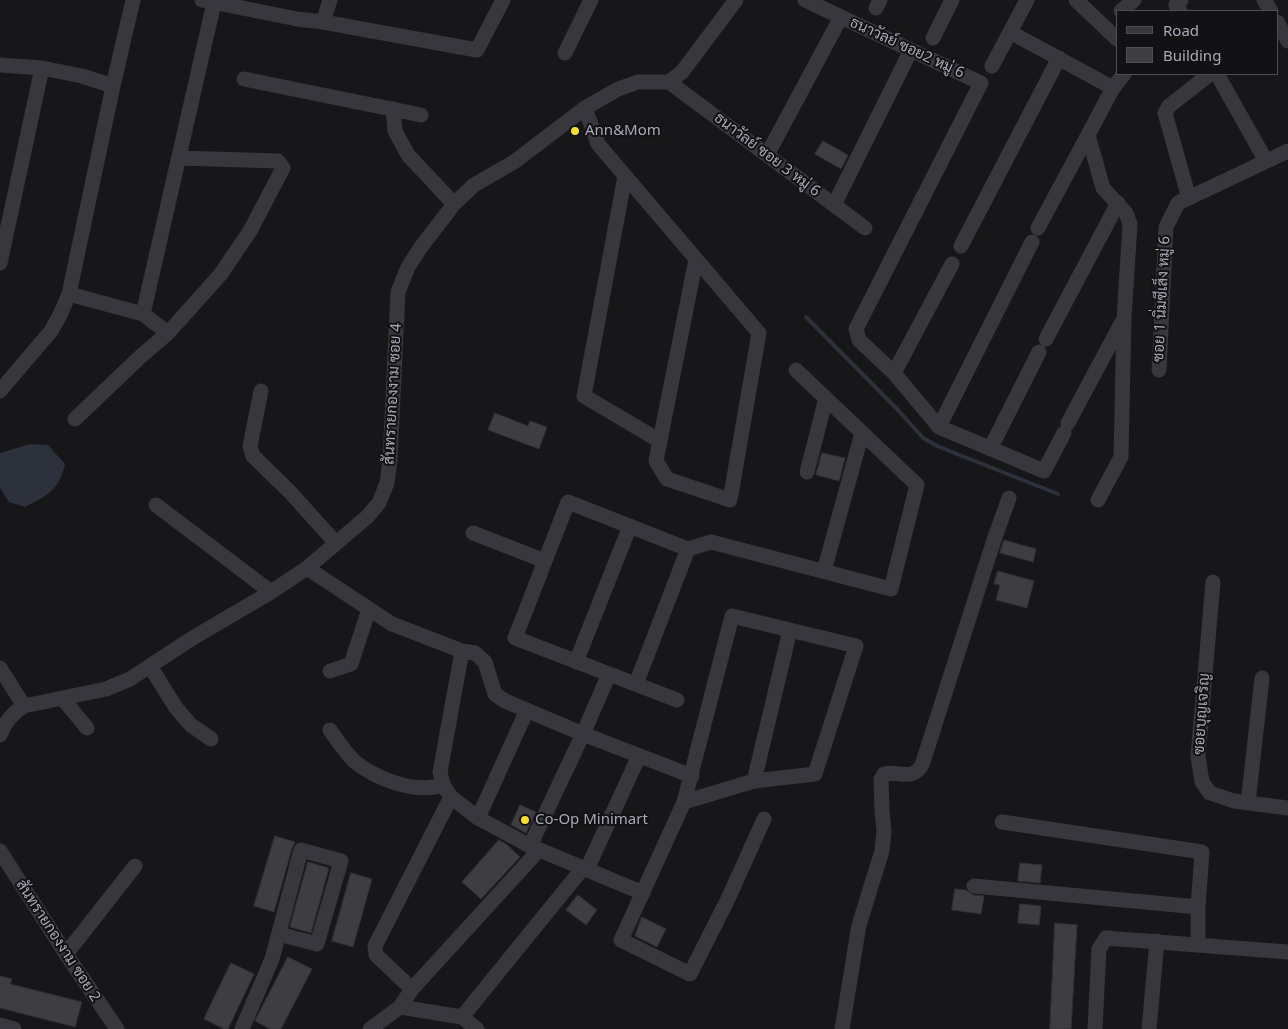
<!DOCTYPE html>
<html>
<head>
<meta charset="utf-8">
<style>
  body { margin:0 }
  #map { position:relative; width:1288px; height:1029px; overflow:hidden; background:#171618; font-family:"Noto Sans",sans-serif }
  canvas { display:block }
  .legend { position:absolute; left:1116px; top:10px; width:162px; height:65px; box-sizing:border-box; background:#121113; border:1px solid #4e4e55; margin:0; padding:6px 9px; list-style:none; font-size:15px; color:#a8a9b8 }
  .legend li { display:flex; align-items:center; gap:10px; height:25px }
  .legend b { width:25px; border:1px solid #4e4e55 }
</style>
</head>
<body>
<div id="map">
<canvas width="1288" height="1029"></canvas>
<ul class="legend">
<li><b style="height:6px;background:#37373d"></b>Road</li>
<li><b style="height:14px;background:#3e3d42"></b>Building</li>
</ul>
</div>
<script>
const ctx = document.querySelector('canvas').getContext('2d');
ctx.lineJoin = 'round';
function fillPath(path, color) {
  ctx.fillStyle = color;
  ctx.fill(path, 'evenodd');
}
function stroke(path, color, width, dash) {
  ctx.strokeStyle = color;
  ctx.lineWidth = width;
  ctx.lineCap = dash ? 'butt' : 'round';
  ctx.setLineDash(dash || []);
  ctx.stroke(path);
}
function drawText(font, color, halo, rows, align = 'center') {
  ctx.font = font + ' "Noto Sans",Sarabun,sans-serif';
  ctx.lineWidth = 4;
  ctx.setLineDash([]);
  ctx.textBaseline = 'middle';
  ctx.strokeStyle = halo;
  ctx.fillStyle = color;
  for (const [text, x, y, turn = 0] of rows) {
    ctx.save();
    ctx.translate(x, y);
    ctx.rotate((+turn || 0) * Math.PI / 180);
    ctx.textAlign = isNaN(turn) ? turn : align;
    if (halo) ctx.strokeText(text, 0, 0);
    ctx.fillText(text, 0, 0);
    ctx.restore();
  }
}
fillPath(new Path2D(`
  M30 444 48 445 65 464C60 489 47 496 25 507L9 502 0 488V453Z`), '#2c313c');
stroke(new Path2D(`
  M806 317 898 410 923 438 937 446 1058 494`), '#2c313c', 4);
const building = new Path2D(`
  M823 141 848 155 841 169 815 154Z
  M495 413 528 426 530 421 547 427 539 449 488 430Z
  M822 453 845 458 839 481 816 475Z
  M1004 540 1036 549 1033 562 1000 553Z
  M998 571 1034 581 1027 608 996 600 1000 585 994 584Z
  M520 805 536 812 526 833 511 825Z
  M275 836 295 842 292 848 274 912 254 906Z
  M499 840 506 844 520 857 481 899 462 882Z
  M308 862 329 868 311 933 290 927Z
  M1020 863 1042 865 1040 883 1018 881Z
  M351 873 372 879 353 947 332 941Z
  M955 889 966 890 973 895 984 896 981 914 952 910Z
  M578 895 597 910 586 925 566 910Z
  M1020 904 1041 906 1039 925 1018 923Z
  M642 917 666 929 657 947 635 936Z
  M1055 923 1077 925 1071 1029H1050Z
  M288 957 312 969 281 1029H270L255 1021Z
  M231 963 254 974 228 1029H224L204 1019Z
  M0 976 12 979 10 984 82 1002 75 1027 0 1008Z`);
fillPath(building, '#3e3d42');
stroke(building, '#313034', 1);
stroke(new Path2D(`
  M202 0 297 19 323 22 477 50 503 0
  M805 0 981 83 856 329 859 340 894 373 939 427 1044 471 1064 433
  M1076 0 1117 39
  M1264 0 1271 11
  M876 8 880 0
  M1121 11 1134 0
  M1180 11 1176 5 1181 0
  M323 22 330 0
  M1277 22 1288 41
  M1010 32 1113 88
  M933 38 952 0
  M565 53 591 0
  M0 65 42 68 82 76 113 86
  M992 66 1027 0
  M1217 74 1266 161
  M244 79 421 115
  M669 82 865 228
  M585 108 598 144 759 333 730 500 667 479 656 461 696 259
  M393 109 395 131 408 155 454 204
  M767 155 841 17
  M625 176 584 396 660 441
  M1189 198 1165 113 1169 106 1210 74
  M834 205 911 50
  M1038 228 1088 135
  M961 246 1059 58
  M0 263 42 68
  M69 294 143 314 168 333
  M143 314 214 3
  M1046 339 1118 203
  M1159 370 1166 227 1178 203 1288 151
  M894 373 952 264
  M0 391 51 331 60 315 69 294 113 86 133 0
  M261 391 250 446 253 456 289 491 336 543
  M75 419 140 357 168 333 220 275 250 231 283 168 278 161 179 158
  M1068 423 1122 322
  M939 427 1032 242
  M990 449 1039 352
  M807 472 826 398
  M1098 500 1121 457 1124 319 1130 224 1126 213 1103 188 1088 135 1113 88 1124 74
  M156 505 271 592
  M473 533 545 561
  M307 568 392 624 462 651 475 653 485 662 495 694 505 701 583 734 692 776
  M824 571 862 433
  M1213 582 1198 756 1202 782 1210 793 1234 801 1288 808
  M462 651 440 772 443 785 451 797 478 818 530 846 643 893
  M576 662 630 526
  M150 666 176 708 191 725 211 739
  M0 668 24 706
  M330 671 351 664 369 609
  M636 684 688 549 711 542 891 589 917 485 796 370
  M62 698 87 728
  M677 700 515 638 568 502 688 549
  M330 730C337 740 345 752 354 761 376 779 414 794 443 785
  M0 735C5 722 12 713 24 706L106 689 130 679 191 639 271 592 307 568 367 517 379 503 387 483 390 460 398 292 408 267 421 247 454 204 474 185 514 162 585 108 618 89 638 82H669L682 72 736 0
  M754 781 790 630
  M684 802 754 781 815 774 856 646 732 616 684 802 621 940 690 974 728 899 764 819
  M1248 803 1262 678
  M478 818 527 710
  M1002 822 1202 852 1198 907V945
  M530 846 583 734 609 674
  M0 851 66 954 117 1029
  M587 869 639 756
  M974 886 1198 907
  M66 954 135 866
  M412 989 376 955 375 946 451 797
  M400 1007 462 1017 583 868
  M462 1017 477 1029
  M0 1025 14 1029
  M1095 1028 1099 949 1106 938 1288 952
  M242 1029 272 959 301 850 341 861 317 944 279 934
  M370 1029 400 1007 412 989 539 850
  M842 1029 859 925 882 851 884 831 882 811 881 779 884 774C900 770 911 782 922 765L994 540 1009 498
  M1149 1029 1157 941`), '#37373d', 15);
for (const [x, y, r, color] of [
  [575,131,5,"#f5df31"],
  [525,820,5,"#f5df31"]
]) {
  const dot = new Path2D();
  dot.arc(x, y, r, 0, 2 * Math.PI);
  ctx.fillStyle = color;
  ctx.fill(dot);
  stroke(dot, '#121113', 2);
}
drawText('15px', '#a8a9b8', '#121113', [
  ["ธนาวัลย์ ซอย2 หมู่ 6",907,48,25],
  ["ธนาวัลย์ ซอย 3 หมู่ 6",767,155,37],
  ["ซอย 1 นิ่มซีเส็ง หมู่ 6",1162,299,-87],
  ["สันทรายกองงาม ซอย 4",393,394,-87],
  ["ซอยบุญเจริญ",1202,714,-86],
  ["สันทรายกองงาม ซอย 2",58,941,57]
]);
drawText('15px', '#a8a9b8', '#121113', [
  ["Ann&Mom",585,131],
  ["Co-Op Minimart",535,820]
], 'left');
</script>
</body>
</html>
